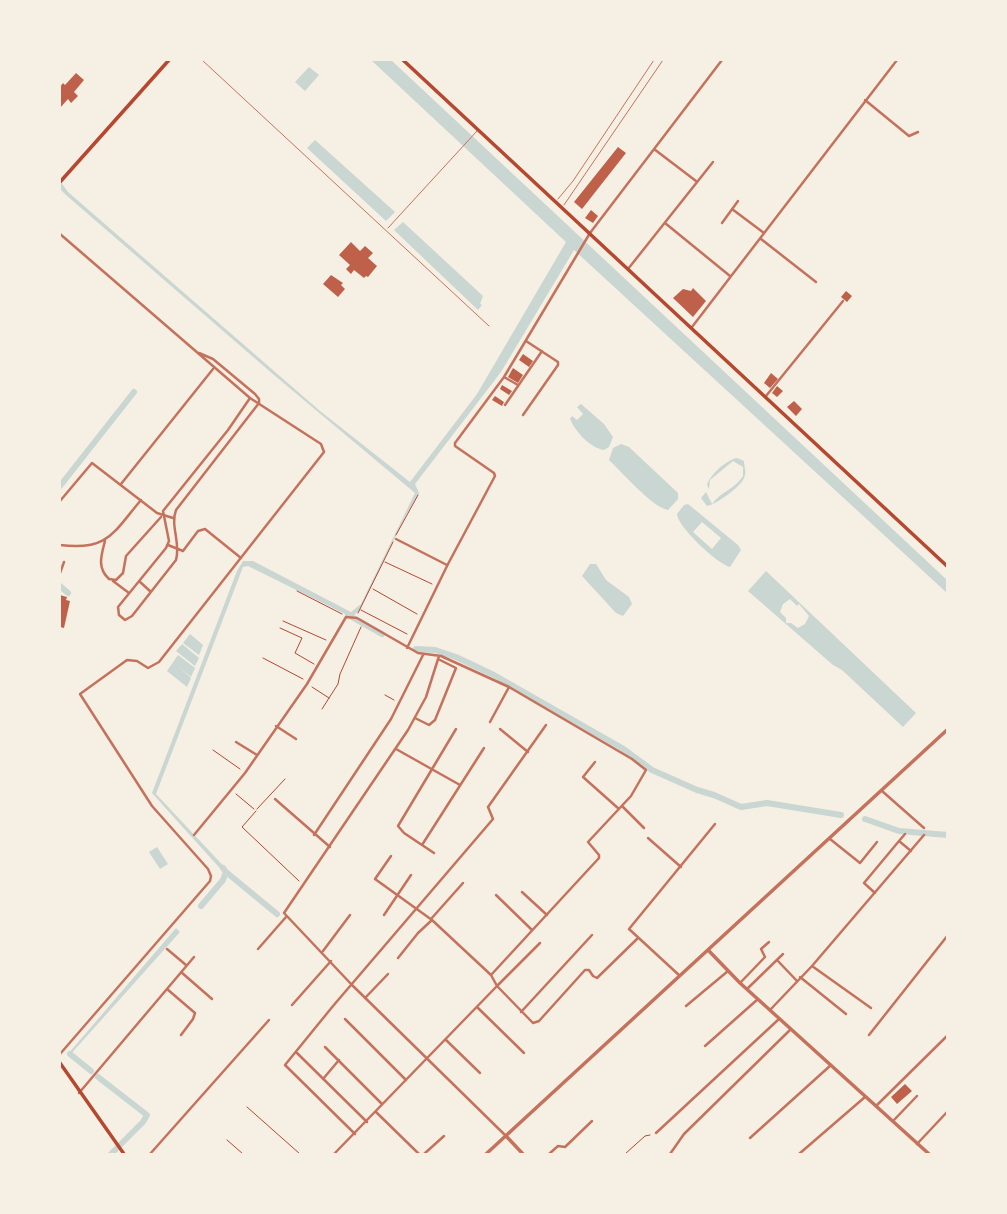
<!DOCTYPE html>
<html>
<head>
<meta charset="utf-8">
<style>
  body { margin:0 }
  #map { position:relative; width:1007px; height:1214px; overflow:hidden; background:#f6efe4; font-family:"DejaVu Sans",sans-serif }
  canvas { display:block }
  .frame { position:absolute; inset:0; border:61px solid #f6efe4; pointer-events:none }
</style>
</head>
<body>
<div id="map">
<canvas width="1007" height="1214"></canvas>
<div class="frame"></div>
</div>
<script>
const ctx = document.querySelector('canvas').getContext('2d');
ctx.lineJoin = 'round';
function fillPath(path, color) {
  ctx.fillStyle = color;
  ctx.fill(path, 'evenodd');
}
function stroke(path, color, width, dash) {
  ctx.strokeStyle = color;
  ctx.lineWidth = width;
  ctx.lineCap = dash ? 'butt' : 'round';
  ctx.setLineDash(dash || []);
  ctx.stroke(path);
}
fillPath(new Path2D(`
  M371 60H391L947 580V593L574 250 501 372 415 484 419 493 405 517 360 610 353 616 347 615 248 566 243 567 156 794 230 873 226 875 152 793 237 571 243 561H253L351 612 361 604 415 493 274 375 66 195 60 189V181L68 192 320 411 410 482 477 394 566 242Z
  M309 67 319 75 305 91 295 82Z
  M315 140 395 212 386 221 307 148Z
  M403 222 483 296 480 304 482 305 478 310 394 230Z
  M581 404 604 424 613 437 609 447 604 450C590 448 575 431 570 419L572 416 577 420 583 414 577 407Z
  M621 444 629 447 678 493V499L668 510C652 507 623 473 609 460L613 448Z
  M737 458 744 461C744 467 747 472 744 478 741 487 715 505 707 506L701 498 706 492 712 504C720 492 735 489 743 476V467L733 461 710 480 709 489 707 485C710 475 726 460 737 458Z
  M688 504 738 545 741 550 730 567C717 564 677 526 677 514L684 505ZM702 522 721 538 712 549 693 532Z
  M590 564H596L606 580 629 597 632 604 623 616 616 613 582 576Z
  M766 571 916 713 903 727 842 670 833 665 748 591ZM790 599 797 606 799 604 809 616 805 624 798 628 791 623H786V618L780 612 783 604Z
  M190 634 203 645 199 655 183 643Z
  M182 644 199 658 195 666 176 651Z
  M178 655 195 668 191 677 179 667 191 678 187 687 167 671Z
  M157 847 168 864 160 869 149 852Z
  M176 928 180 932 69 1056 68 1054Z`), '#c9d6d2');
stroke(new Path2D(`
  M60 486 134 392
  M60 586 68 593
  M348 615 382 634
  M416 649 435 650 456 657 494 675 622 748 652 770 697 790 714 795 741 807 767 803 841 815
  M865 819 899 831 948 835
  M226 872 277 914
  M201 906 223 880 226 872 223 868
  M70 1054 91 1071
  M98 1077 147 1115 143 1122 111 1154`), '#c9d6d2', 6);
fillPath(new Path2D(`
  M76 73 84 80 74 92 78 96 71 103 68 99 60 108V87L63 83 65 85Z
  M618 147 626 153 582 209 574 202Z
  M591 210 598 216 593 223 585 218Z
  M351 242 360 251 365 246 373 253 368 258 377 266 368 277 366 276 364 278 354 270 351 274 346 269 350 265 339 255Z
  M331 275 343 283 341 285 345 289 338 297 323 284Z
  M693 288 706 301 693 317 673 298 683 289 691 291Z
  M846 291 852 296 847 302 841 297Z
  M523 354 533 361 529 367 519 360Z
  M513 368 523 375 518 383 508 377Z
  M771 373 778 379 770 388 764 383Z
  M502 385 512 391 509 395 500 389Z
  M777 386 783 391 777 397 772 393Z
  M495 396 504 402 502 406 492 400Z
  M794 401 802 409 796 416 787 407Z
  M60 595 67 597 66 600 70 601 64 628 60 627Z
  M905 1084 912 1091 897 1104 891 1097Z`), '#bf614a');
stroke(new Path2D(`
  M396 535 418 495
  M385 562 432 584
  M373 589 417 614
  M297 591 342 614
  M361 610 407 634
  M358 613 393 542
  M283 621 326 640
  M280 628 302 638 295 653 314 664
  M263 658 303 679
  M312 687 329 698
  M385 695 394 700
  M322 709 338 684 340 674 361 627
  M213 750 240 769
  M236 794 254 809
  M257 809 285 779
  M256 811 242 827 299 881
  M247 1107 300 1154
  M227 1140 243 1154
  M625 1154 645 1136 650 1135`), '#b5482f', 1);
stroke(new Path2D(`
  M202 60 489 326
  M558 199 573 181 654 60
  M564 205 663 60
  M388 228 477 131`), '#c5725c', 1);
stroke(new Path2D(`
  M865 100 909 136 918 132
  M654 149 696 181
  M732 209 764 233
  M665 223 730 276
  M722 223 738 201
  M60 234 250 398 228 430 163 511 169 541 166 548 118 607 119 615 125 620 132 616 176 560C181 543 170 526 176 510L259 403V399L255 394 213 359 199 353
  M761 239 816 282
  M628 269 713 162
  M692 327 897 60
  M504 377 518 385
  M766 396 843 301
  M505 405 542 351
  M523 415 558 365V362L526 341
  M121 484 213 369
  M60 501 92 463 157 513 173 518
  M396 539 447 565
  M105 541C101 556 97 568 109 579L116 580 123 573 126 556 161 517
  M60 545C108 551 113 533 141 500
  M168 545 183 551 198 531 205 529 241 558
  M60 573 64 562
  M113 581 129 593
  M139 581 151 592
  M407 648 448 564 495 476 494 473 455 446V443L504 377 590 233 722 60
  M439 656 426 697 408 730 284 913 352 985 506 1136
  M415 718 429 725 435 720 456 668 440 660
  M490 722 509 687
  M276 726 296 739
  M500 729 528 752
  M236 742 257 755
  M396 749 460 785
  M595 762 583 777 619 809
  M882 791 924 828
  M275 799 330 847
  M622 806 644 828
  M905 834 899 841 911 851
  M194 835 245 773 307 684 346 617 357 618 418 653 441 656 509 687 632 759 646 770 631 796 588 842 599 855V858L491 975
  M314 835 391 719 423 655
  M648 838 681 867
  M830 839 860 863 877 842
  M422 845 484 748
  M434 853 404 833 398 826 456 729
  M522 892 547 915
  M875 893 864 883 899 841
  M496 895 532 930
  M384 915 411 875
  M431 919 463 883
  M540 943 497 986 533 1023 539 1021 585 970H589L593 976 597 978 638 938
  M167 949 186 965
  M258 949 286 917
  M323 951 350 915
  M398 958 418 933 432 920
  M777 960 797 981
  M812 966 871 1008
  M181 972 212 999
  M680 976 629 929 715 824
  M800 977 846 1014
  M740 983 765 957 761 949 769 942
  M167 989 195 1013 193 1019 181 1035
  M747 989 783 954
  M365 998 388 974
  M292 1005 331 961
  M686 1006 728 971
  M477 1007 524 1053
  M770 1010 812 966 924 835
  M521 1012 592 935
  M345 1019 406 1080
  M869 1035 948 935
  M446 1040 480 1073
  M705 1046 758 999
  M325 1047 382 1104
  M297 1053 367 1122
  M60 1054 210 881 211 876 208 869 152 806 80 694 127 660 137 661 148 668 159 662 324 452 321 444 250 398
  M323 1079 339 1060
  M79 1093 194 957
  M876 1106 948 1035
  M376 1112 419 1154
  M893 1121 917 1096
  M656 1133 779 1019
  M355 1134 285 1065 333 1006 493 819 488 807 546 725
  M750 1138 831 1065
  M917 1144 948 1111
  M150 1154 269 1020
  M334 1154 497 986 491 975 432 920 375 879 391 856
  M424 1154 444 1136
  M549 1154 558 1146 565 1147 592 1121
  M670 1154 684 1134 791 1029
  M799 1154 865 1097`), '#c5725c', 2.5);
stroke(new Path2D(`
  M709 951 740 983 929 1154
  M506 1136 523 1154
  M486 1154 948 729`), '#c5725c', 3.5);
stroke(new Path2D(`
  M403 60 948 567
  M60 182 169 60
  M60 1063 124 1154`), '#b5482f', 3.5);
</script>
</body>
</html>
